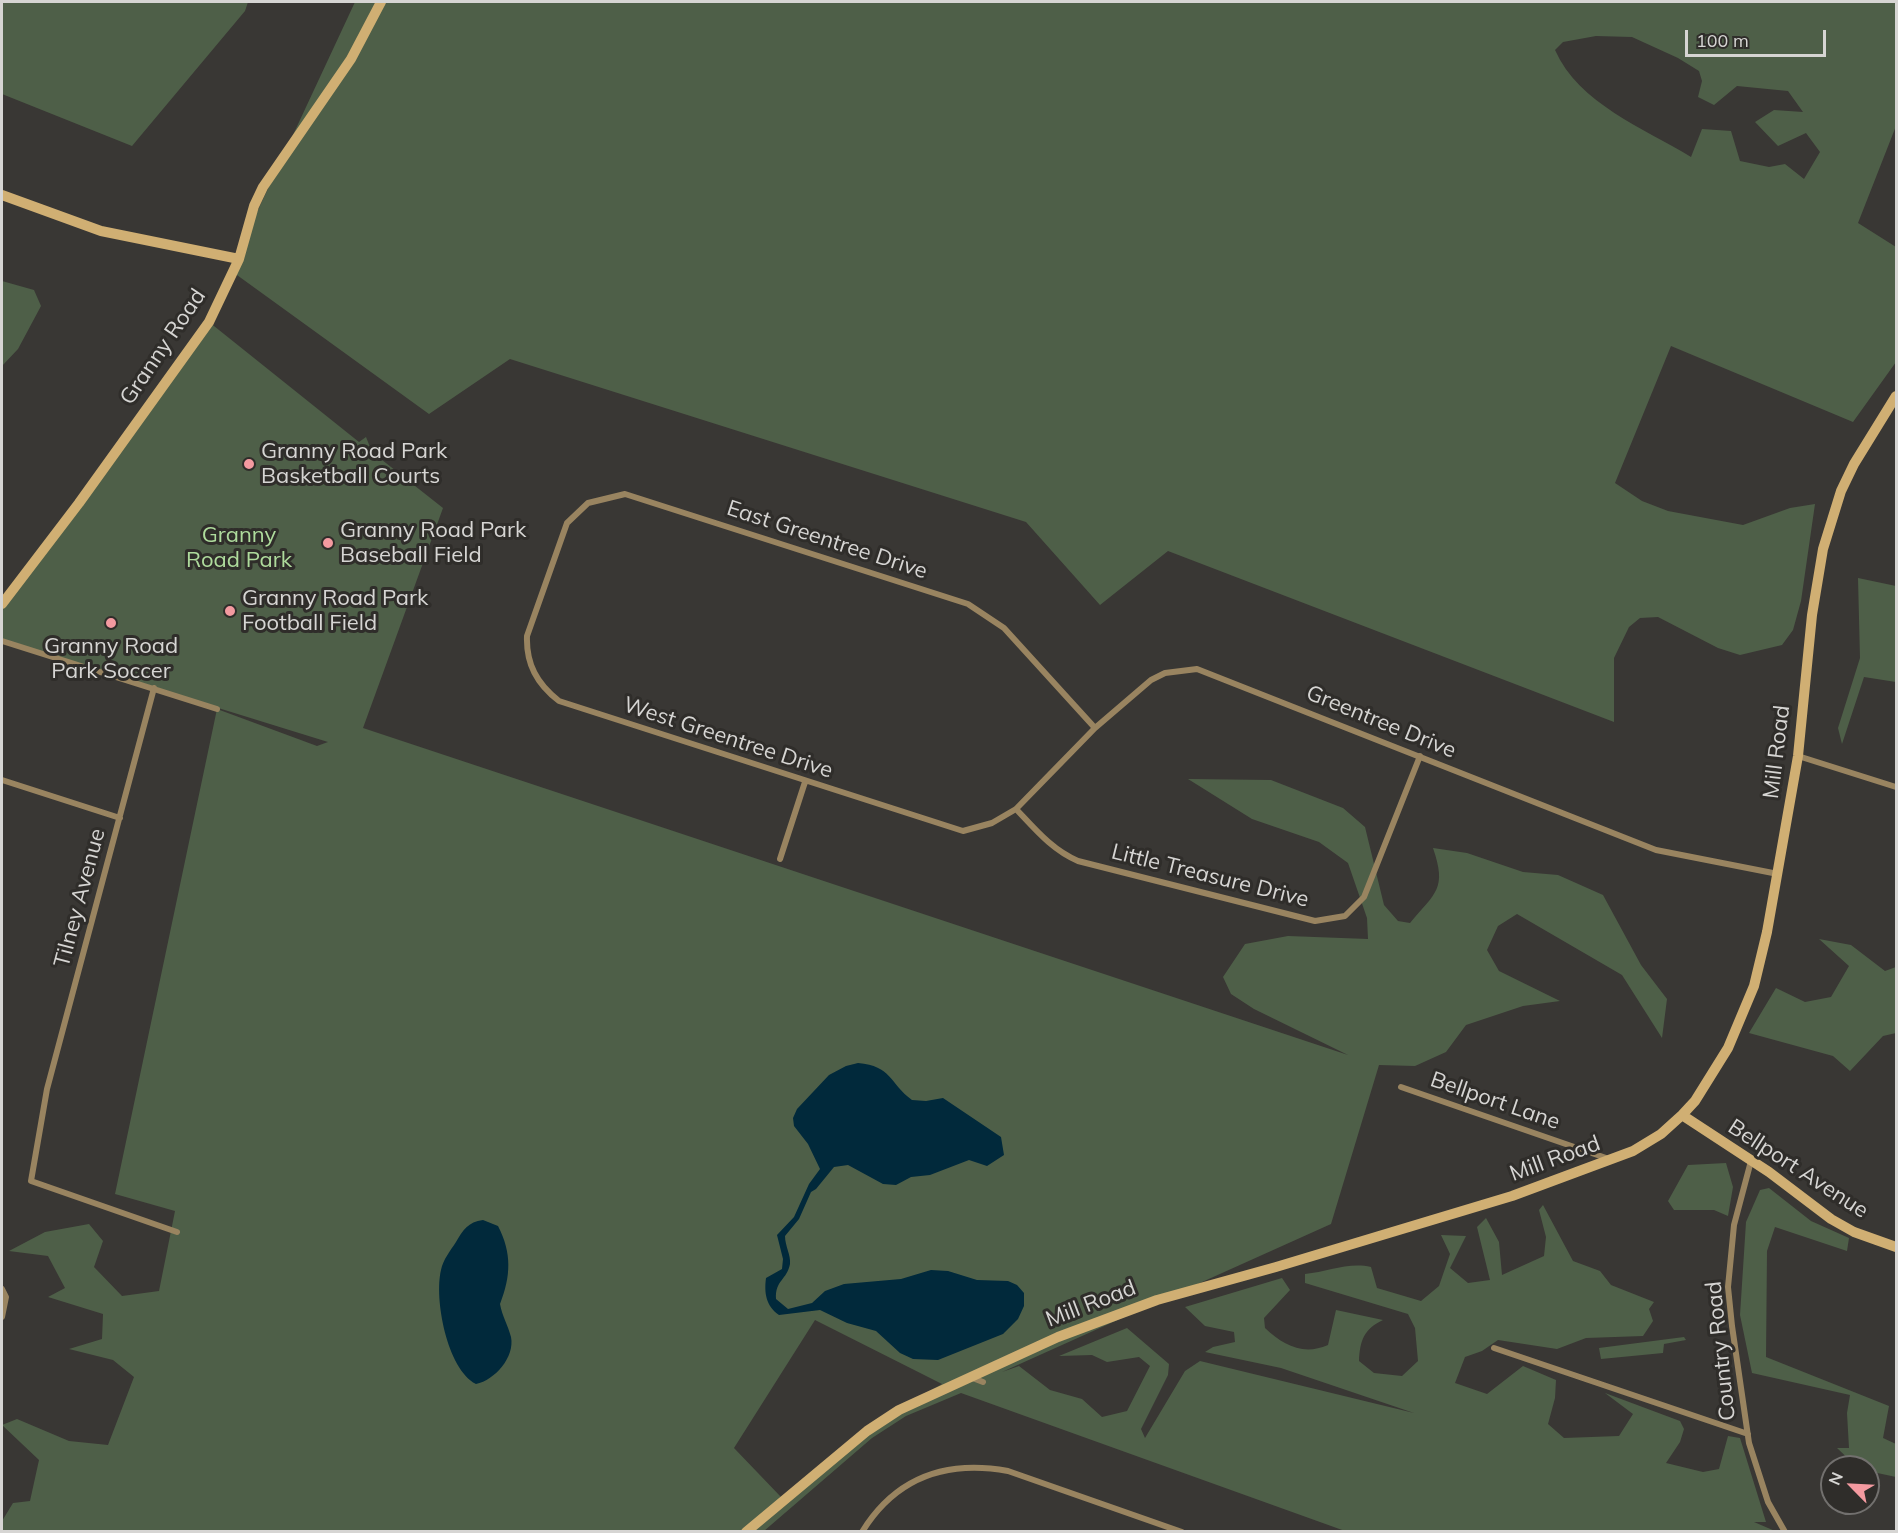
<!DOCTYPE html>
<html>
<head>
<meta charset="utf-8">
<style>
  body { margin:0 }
  #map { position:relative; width:1898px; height:1533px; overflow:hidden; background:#393734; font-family:Mulish,sans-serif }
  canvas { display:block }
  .frame { position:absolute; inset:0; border:3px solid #d6d5d3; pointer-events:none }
  .north { position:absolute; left:1820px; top:1455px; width:60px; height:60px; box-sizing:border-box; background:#2f2d2a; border:2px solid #72706e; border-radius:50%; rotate:294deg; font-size:16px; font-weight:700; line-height:24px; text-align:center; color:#d6d5d3 }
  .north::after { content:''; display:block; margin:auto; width:21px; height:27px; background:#f49aa0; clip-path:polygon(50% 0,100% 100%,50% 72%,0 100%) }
  .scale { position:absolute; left:1685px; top:30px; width:141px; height:27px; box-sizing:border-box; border:3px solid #d6d5d3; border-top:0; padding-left:8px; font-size:18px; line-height:21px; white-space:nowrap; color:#d6d5d3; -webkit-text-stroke:4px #2f2d2a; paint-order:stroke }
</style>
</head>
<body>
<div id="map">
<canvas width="1898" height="1533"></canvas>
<div class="frame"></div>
<div class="north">N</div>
<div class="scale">100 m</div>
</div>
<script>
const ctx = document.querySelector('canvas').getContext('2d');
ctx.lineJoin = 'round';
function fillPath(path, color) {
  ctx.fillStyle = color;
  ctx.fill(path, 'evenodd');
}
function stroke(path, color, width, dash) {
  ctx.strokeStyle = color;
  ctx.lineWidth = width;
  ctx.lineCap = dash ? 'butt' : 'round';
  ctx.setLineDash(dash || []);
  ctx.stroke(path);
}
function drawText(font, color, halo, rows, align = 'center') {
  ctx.font = font + ' Mulish,sans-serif';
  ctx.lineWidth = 6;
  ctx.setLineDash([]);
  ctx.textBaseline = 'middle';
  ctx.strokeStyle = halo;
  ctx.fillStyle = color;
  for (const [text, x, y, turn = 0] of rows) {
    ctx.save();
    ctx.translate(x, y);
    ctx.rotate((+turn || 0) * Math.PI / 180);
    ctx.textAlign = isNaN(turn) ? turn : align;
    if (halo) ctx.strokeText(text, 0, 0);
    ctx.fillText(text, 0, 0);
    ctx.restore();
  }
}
fillPath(new Path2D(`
  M2 2H248L245 11 132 146 2 94Z
  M355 2H1896V126L1858 223 1896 247V362L1853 422 1671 346 1615 483 1642 501 1668 511 1743 525 1790 508 1815 504 1801 601 1793 630 1782 645 1740 655 1718 648 1658 617 1640 618 1629 627 1614 658V722L1168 551 1100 605 1026 522 510 359 429 414 230 270ZM1596 36 1632 37 1678 58 1699 71 1702 81 1698 97 1714 105 1737 86 1788 91 1803 112 1774 110 1755 122 1778 146 1806 133 1820 152 1804 179 1785 164 1769 167 1740 161 1731 131 1702 129 1691 157C1644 128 1579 104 1555 50L1563 42Z
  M2 281 34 290 41 306 18 349 2 366Z
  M209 322 359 442 366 437 372 452 443 508 363 728 1348 1055 1254 1009 1231 994 1223 977 1245 944 1288 936 1368 939 1367 918 1348 863 1319 842 1252 819 1188 779 1271 780 1343 808 1365 827 1384 905 1398 921 1410 923C1436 892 1447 889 1433 848L1467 853 1523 872 1558 875 1603 895 1641 965 1667 999 1662 1038 1622 975 1517 914 1498 926 1487 950 1499 971 1560 1001 1523 1006 1466 1025 1446 1052 1415 1066 1379 1065 1331 1224 1002 1372 1019 1366 1050 1390 1082 1399 1102 1417 1127 1411 1150 1366 1139 1357 1107 1362 1092 1355 1059 1356 1127 1328 1169 1364 1168 1375 1141 1429 1145 1438 1185 1371 1200 1361 1414 1413 1281 1368 1205 1352 1213 1347 1235 1342 1234 1332 1205 1326 1185 1307 1282 1278 1290 1290 1264 1318 1265 1328C1283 1345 1303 1356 1328 1345L1336 1310 1383 1320C1364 1329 1360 1340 1359 1361L1374 1373 1402 1376 1418 1361 1415 1328 1408 1314 1305 1283V1274C1328 1272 1348 1262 1371 1267L1377 1288 1421 1301 1439 1286 1450 1254 1441 1235 1466 1236 1450 1268 1468 1283 1490 1280 1477 1227 1486 1218 1499 1242 1502 1275 1544 1256 1546 1237 1539 1210 1543 1205 1573 1261 1600 1271 1611 1285 1654 1302 1649 1309 1653 1321 1643 1336 1586 1338 1557 1349 1498 1340 1482 1351 1465 1357 1455 1383 1487 1394 1523 1366 1556 1380 1555 1398 1548 1424 1564 1438 1619 1436 1633 1414 1605 1393 1680 1421 1684 1429 1680 1442 1666 1463 1703 1472 1719 1469 1728 1436 1740 1438 1766 1522H1754L1775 1531H1345L961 1393 906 1416 872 1438 764 1531 2 1532V1521L13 1503 30 1501 39 1460 2 1425 17 1419 69 1441 108 1445 134 1377 113 1360 69 1349 102 1339 103 1314 48 1297 65 1288 48 1256 9 1251 45 1232 89 1224 103 1241 94 1267 122 1296 159 1291 175 1211 115 1194 217 709 317 746 328 742 2 641V603ZM815 1320 942 1384 870 1425 781 1497 734 1448Z
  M1858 578 1896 586V682L1864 677 1842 744 1838 728 1860 658Z
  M1819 939 1851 945 1885 971 1896 967V1033L1883 1036 1850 1071 1833 1056 1749 1033 1776 988 1805 1002 1831 997 1849 966Z
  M1726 1163 1733 1187 1728 1216 1714 1210H1674L1668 1201 1688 1165Z
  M1769 1188 1811 1221 1849 1238 1847 1251 1775 1227 1767 1251 1766 1357 1889 1406 1883 1438 1896 1444V1477L1868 1471V1467H1857L1837 1448H1849L1847 1413 1850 1395 1752 1373 1740 1315 1746 1222 1760 1190Z
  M1684 1337 1686 1340 1664 1344 1663 1353 1601 1359 1599 1348Z`), '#4e5f48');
fillPath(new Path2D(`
  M858 1063C892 1066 889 1083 912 1100L926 1101 943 1098 1001 1137 1004 1155 987 1166 969 1160 930 1175 911 1177 896 1185 883 1184 848 1165 834 1167 816 1189 811 1192 799 1219 785 1236C785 1246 791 1255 790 1264 787 1280 775 1280 776 1299L788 1309 812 1303 825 1291 844 1284 901 1279 931 1270 948 1271 977 1280 1008 1281 1017 1285 1024 1293V1306L1018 1319 1003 1334 938 1360 913 1359 900 1353 876 1331 847 1323 820 1310 779 1315C766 1306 764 1293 766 1278L782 1269 783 1259 777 1235 794 1217 809 1184 820 1169 808 1144 794 1126 793 1118 797 1109 829 1075 846 1066Z
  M483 1220 498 1226C512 1253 511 1276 500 1304 502 1316 508 1325 511 1337 515 1357 495 1380 476 1384 447 1369 434 1299 441 1270 443 1260 450 1251 456 1242 463 1230 468 1222 483 1220Z`), '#01293b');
stroke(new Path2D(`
  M2 641 217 709
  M154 688 47 1089 31 1181 177 1232
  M1095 728 1004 628 968 604 625 494 588 503 567 523 527 636C526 664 537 684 559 701L963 831 992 823 1016 809 1095 728 1151 680 1165 673 1197 669 1656 850 1778 874
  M1798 756 1896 787
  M2 780 120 818
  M1016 809C1035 829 1052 850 1078 861L1315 921 1345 916 1364 897 1420 756
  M780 859 805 782
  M1401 1087 1609 1159
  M1751 1161 1734 1225 1728 1287 1732 1326 1749 1443 1768 1502 1785 1532
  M2 1289 6 1297 2 1317
  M1494 1348 1748 1434
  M970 1377 983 1382
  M862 1532C896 1477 947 1460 1008 1471L1182 1532`), '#998460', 6);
stroke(new Path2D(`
  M2 195 101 231 239 259
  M2 604 79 503 209 322 239 259 254 206 263 187 351 59 381 2
  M1682 1115 1769 1172 1831 1219 1854 1232 1896 1247
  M746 1532 867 1431 899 1410 1058 1337 1157 1300 1276 1267 1512 1196 1633 1151 1661 1134 1682 1115 1695 1101 1728 1048 1754 986 1767 932 1798 756 1812 615 1823 549 1841 491 1854 464 1896 396`), '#d0af73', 10);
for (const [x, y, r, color] of [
  [249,464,6,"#f49aa0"],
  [328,543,6,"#f49aa0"],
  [230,611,6,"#f49aa0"],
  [111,623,6,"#f49aa0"]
]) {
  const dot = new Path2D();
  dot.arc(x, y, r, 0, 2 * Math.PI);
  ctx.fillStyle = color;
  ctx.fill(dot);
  stroke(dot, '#2f2d2a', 2);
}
drawText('22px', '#d6d5d3', '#2f2d2a', [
  ["Granny Road",163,347,-56],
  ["East Greentree Drive",827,540,18],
  ["Greentree Drive",1381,722,22],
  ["West Greentree Drive",728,738,18],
  ["Mill Road",1777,752,-83],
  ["Little Treasure Drive",1210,876,14],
  ["Tilney Avenue",80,898,-75],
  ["Bellport Lane",1495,1101,19],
  ["Mill Road",1555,1159,-20],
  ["Bellport Avenue",1798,1169,33],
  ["Mill Road",1091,1304,-21],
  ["Country Road",1721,1351,-96]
]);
drawText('22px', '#d6d5d3', '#2f2d2a', [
  ["Granny Road Park",261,451],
  ["Basketball Courts",261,476],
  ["Granny Road Park",340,530],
  ["Baseball Field",340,555],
  ["Granny Road Park",242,598],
  ["Football Field",242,623],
  ["Granny Road",111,646,"center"],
  ["Park Soccer",111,671,"center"]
], 'left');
drawText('22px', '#aedb9c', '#2f2d2a', [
  ["Granny",239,535],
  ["Road Park",239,560]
]);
</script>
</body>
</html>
